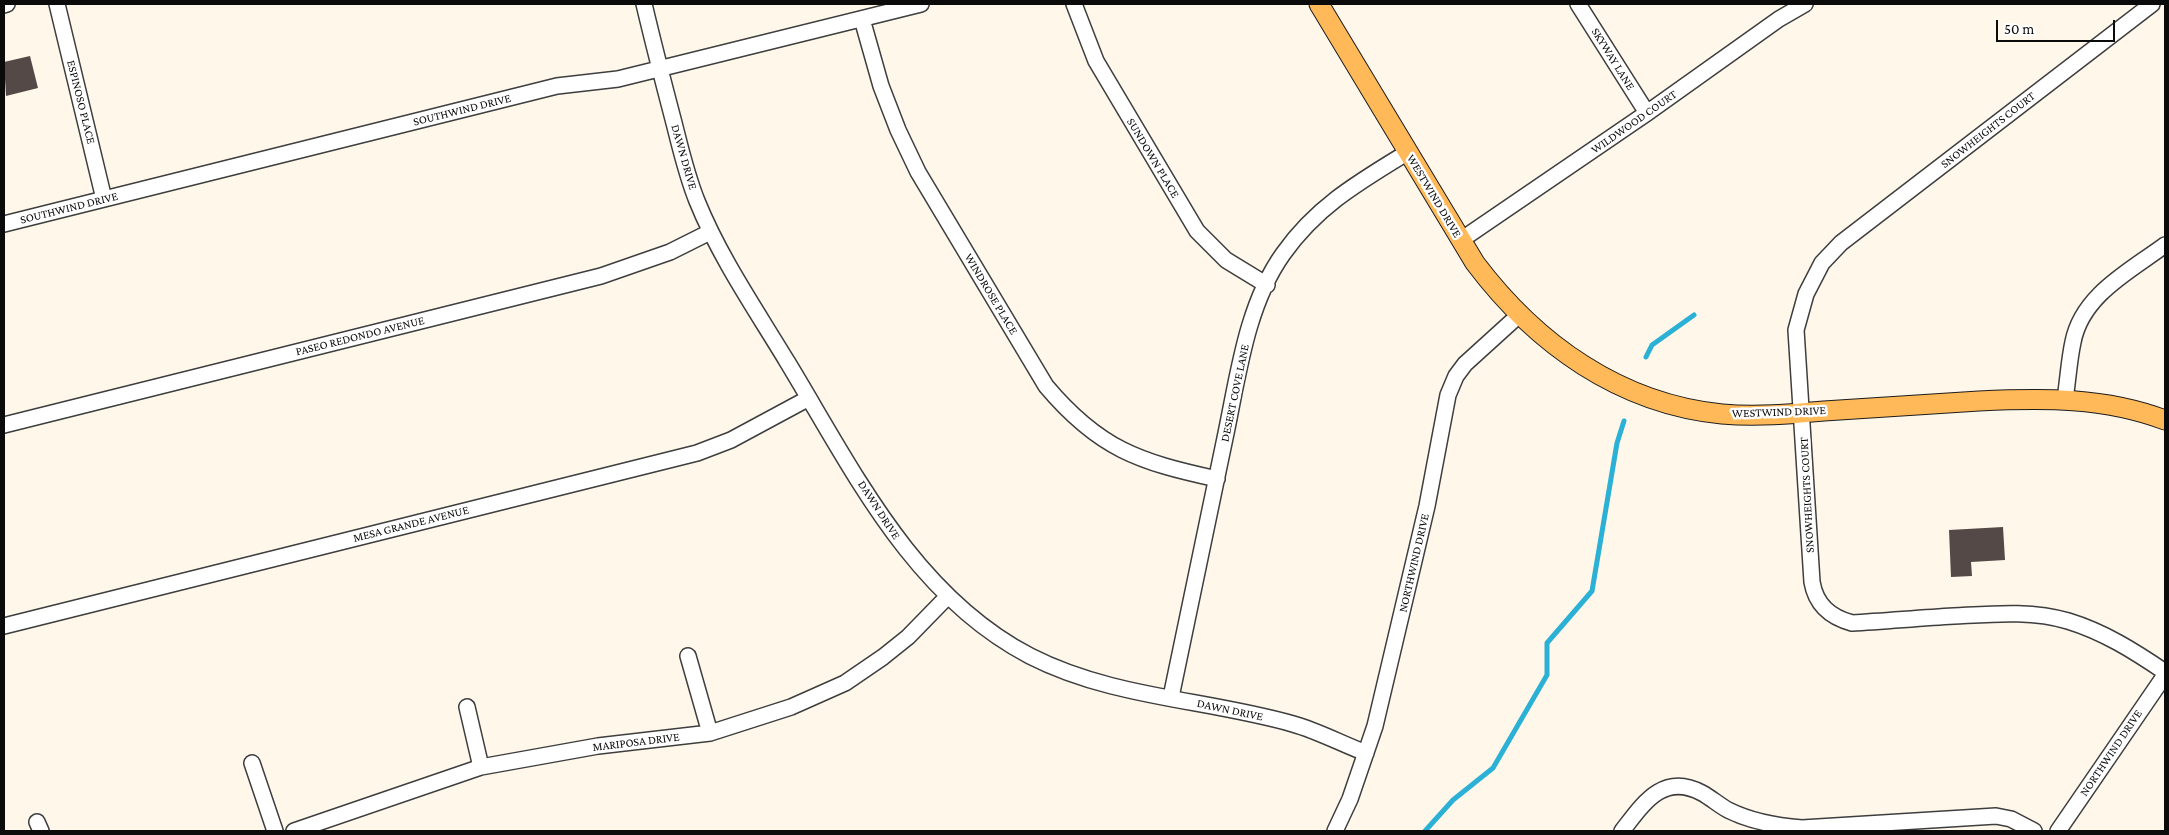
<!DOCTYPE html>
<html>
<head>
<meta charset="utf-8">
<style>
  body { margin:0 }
  #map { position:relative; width:2169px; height:835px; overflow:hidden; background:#fff7e9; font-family:"Crimson Pro",serif }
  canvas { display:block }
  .frame { position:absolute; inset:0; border:5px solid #0b0b0b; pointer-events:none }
  .scale { position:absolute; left:1996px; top:20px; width:119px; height:22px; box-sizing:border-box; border:2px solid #0b0b0b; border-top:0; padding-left:6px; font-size:15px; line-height:18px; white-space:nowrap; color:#0b0b0b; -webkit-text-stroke:4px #fff; paint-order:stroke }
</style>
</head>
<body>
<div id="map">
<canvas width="2169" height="835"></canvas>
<div class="frame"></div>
<div class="scale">50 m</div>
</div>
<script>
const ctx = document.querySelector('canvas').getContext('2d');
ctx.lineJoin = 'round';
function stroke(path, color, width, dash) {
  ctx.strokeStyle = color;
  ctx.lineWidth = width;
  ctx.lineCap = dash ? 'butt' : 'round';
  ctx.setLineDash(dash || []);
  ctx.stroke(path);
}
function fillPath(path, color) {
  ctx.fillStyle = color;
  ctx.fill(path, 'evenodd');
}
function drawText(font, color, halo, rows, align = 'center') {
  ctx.font = font + ' "Crimson Pro",serif';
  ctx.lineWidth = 5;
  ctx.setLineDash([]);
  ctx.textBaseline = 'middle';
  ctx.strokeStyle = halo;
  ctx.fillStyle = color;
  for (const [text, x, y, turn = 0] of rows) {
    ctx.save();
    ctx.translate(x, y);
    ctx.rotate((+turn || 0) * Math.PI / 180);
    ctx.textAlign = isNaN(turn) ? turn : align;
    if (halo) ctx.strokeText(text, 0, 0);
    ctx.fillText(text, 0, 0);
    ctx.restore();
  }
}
stroke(new Path2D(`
  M1646 357 1652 345 1694 315
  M1425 831 1453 800 1493 768 1547 675V643L1592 591 1617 443 1624 421`), '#2cb1d6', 5);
fillPath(new Path2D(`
  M30 56 38 88 6 96 4 62Z
  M2003 527 2005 560 1971 562 1972 576 1951 577 1949 530Z`), '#544947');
const minor = new Path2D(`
  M57 4 104 199
  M644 4C653 42 663 81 673 119 680 146 686 174 697 201 720 258 756 310 788 363 854 472 913 595 1030 656 1112 698 1205 699 1293 724 1318 731 1342 744 1366 753
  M1074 4 1096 61 1197 231 1226 260 1267 285
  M1578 4 1647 113
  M2152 4 1841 243 1822 263 1806 294 1796 330 1812 582C1816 605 1830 617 1852 623 1886 621 1920 618 1954 616 1992 614 2031 610 2068 621 2104 632 2134 651 2165 672
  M4 5 7 4
  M862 19 881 86 898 130 918 172 1046 386C1099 449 1139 462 1217 479
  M4 224 557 86 618 79 921 4
  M1461 240 1647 113 1779 19 1805 4
  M2065 399C2068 380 2069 360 2073 342 2082 295 2130 271 2165 245
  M4 425 601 276 670 252 710 232
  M4 626 697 453 731 440 809 398
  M688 656 710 733
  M1171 697C1189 611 1207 524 1225 438 1238 377 1246 306 1283 254 1317 206 1359 182 1408 152
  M467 707 481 767
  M252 763 275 831
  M37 822 41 831
  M294 831 481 767 598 746 710 733 791 707 845 683 883 657 908 637 948 596
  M1335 831 1350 799 1375 726 1427 506 1448 395 1456 376 1465 364 1519 315
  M1622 831C1643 804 1663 772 1702 793 1711 798 1719 805 1728 810 1752 822 1776 826 1802 828L1996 816 2011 819 2034 831
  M2058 831 2165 675`);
const major = new Path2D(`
  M1319 4 1475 263C1536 344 1620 404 1722 414 1756 417 1791 414 1824 411 1876 408 1927 404 1979 401 2043 398 2104 397 2165 420`);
stroke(minor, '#3e3e3e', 18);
stroke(major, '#1c1c1c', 21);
stroke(minor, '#fff', 15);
stroke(major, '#ffb959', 19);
drawText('12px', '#0b0b0b', '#fff', [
  ["SKYWAY LANE",1613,59,58],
  ["ESPINOSO PLACE",81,102,76],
  ["SOUTHWIND DRIVE",462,110,-14],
  ["WILDWOOD COURT",1634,122,-35],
  ["SNOWHEIGHTS COURT",1988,130,-38],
  ["DAWN DRIVE",684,157,74],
  ["SUNDOWN PLACE",1153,158,59],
  ["WESTWIND DRIVE",1434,196,59],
  ["SOUTHWIND DRIVE",69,208,-14],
  ["WINDROSE PLACE",991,294,59],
  ["PASEO REDONDO AVENUE",360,336,-14],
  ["DESERT COVE LANE",1235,393,-78],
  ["WESTWIND DRIVE",1779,412,-2],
  ["SNOWHEIGHTS COURT",1807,495,-93],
  ["DAWN DRIVE",879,510,57],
  ["MESA GRANDE AVENUE",411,524,-14],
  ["NORTHWIND DRIVE",1414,563,-77],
  ["DAWN DRIVE",1230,710,12],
  ["MARIPOSA DRIVE",636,742,-7],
  ["NORTHWIND DRIVE",2111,753,-56]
]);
</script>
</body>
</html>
